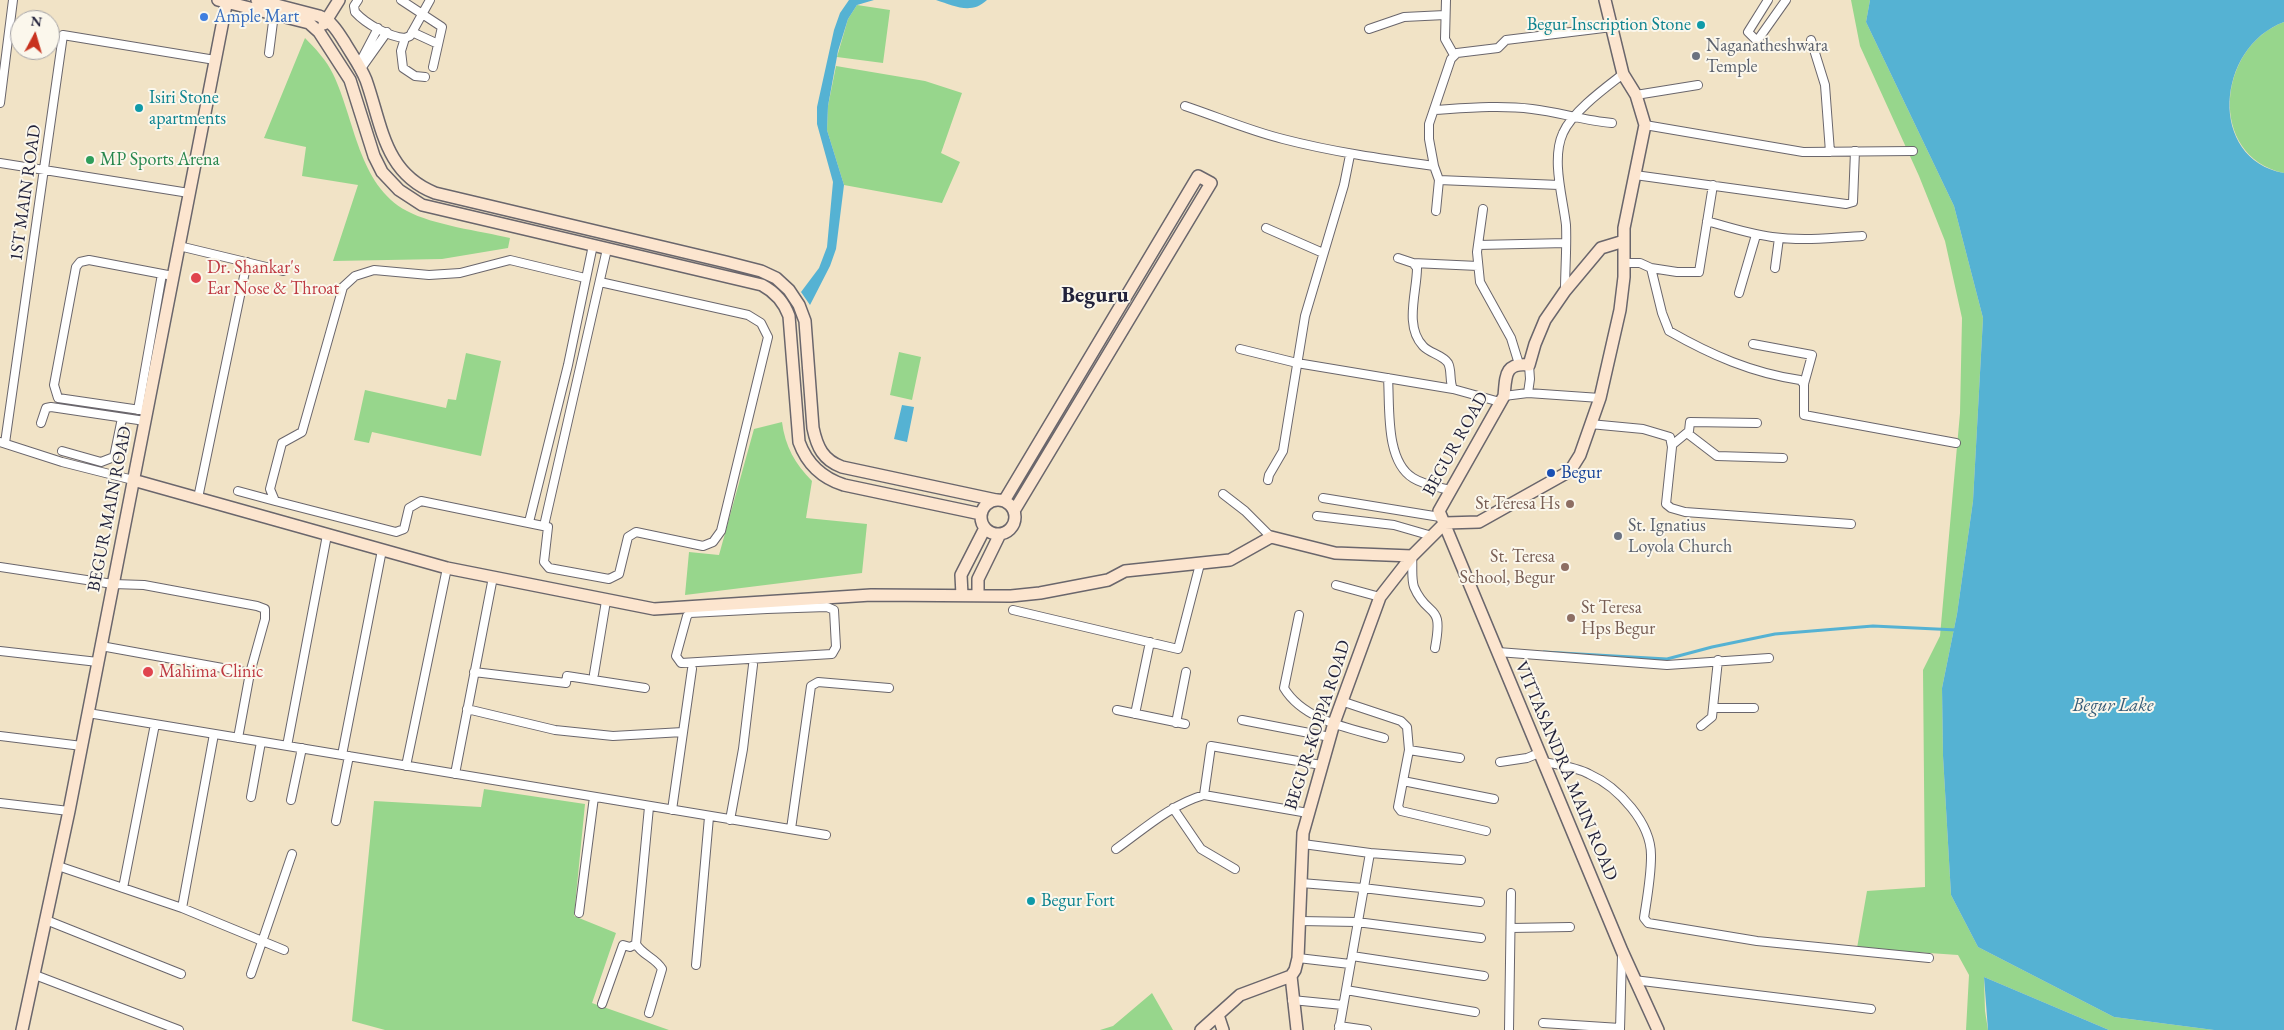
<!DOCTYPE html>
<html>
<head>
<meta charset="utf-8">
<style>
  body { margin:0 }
  #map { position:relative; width:2284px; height:1030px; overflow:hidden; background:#f1e3c6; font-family:"EB Garamond",serif }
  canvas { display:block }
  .north { position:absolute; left:10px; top:10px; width:50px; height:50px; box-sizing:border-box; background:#fbf7ec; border:1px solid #a4a2a5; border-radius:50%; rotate:6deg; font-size:14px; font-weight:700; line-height:20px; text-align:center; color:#22223b }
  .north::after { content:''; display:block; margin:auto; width:18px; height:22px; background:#c8321e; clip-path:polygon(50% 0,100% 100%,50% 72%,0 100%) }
</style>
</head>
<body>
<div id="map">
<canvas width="2284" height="1030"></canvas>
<div class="north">N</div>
</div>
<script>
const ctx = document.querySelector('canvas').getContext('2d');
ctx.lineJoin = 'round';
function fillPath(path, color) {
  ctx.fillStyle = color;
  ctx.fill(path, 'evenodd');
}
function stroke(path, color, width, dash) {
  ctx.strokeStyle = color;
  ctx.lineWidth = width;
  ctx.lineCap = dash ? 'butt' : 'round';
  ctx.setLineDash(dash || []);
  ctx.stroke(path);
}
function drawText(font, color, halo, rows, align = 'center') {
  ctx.font = font + ' "EB Garamond",serif';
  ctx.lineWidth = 4;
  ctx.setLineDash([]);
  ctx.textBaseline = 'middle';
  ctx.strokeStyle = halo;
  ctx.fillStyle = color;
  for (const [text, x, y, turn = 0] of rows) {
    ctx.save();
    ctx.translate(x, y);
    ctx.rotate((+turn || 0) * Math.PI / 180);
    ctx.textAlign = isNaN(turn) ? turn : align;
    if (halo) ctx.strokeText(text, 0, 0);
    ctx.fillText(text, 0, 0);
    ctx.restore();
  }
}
fillPath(new Path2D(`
  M1851 0H1870L1866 22 1954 206 1983 318 1973 501 1957 614 1942 688 1943 756 1951 895 1978 947 2114 1017 2214 1030H2109L1984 977 1985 1011 1988 1030H1966L1969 975 1958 955 1857 948 1867 891 1925 887 1923 670 1940 636 1960 413 1962 318 1945 241 1919 176 1860 46Z
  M857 5 890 10 883 63 837 57 848 19Z
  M2284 22V173C2207 156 2217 47 2284 22Z
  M305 38C315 48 327 61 333 74 355 119 358 185 407 211 433 225 480 231 510 238L508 248 442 259 333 261 358 185 302 176 306 147 264 138Z
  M836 66 925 81 962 93 941 153 960 162 942 203 844 185 827 130 828 106Z
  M899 352 921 357 912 400 890 395Z
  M466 353 501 361 481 456 372 432 369 443 354 440 365 390 446 408 448 399 456 400Z
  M782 422C785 446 795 464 812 481L806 518 867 524 862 573 685 595 689 552 719 555 754 429Z
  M484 789 585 804 574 916 616 933 592 1003 669 1030H385L352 1021 374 801 481 807Z
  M1152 993 1173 1030H1100L1113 1026Z`), '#97d68c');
fillPath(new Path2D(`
  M849 0H874L857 5 848 19 838 51 828 106 827 130 844 185 836 249 830 266 810 305 801 292 819 268 827 247 833 182 817 124V107L834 30 840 13Z
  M936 0H987C971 15 955 6 936 0Z
  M1870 0H2284V22C2216 47 2207 159 2284 173V1030H2214L2114 1017 1978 947 1951 895 1943 756 1942 688 1957 614 1973 501 1983 318 1954 206 1866 22Z
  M902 405 914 407 907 442 894 439Z
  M1984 977 2109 1030H1988Z`), '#55b2d3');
stroke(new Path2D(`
  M1544 652 1667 659 1712 647 1775 634 1873 626 1957 630`), '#55b2d3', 3);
const street = new Path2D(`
  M358 0 354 6 355 12C366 24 389 37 405 38L410 36 430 0
  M401 0 442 27 433 67
  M1446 0 1445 39 1454 55
  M1768 0 1748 32 1757 41 1786 0
  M1369 29 1404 17 1445 15
  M412 32 438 44
  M405 38 401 51 403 68 415 76 425 77
  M1811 40 1825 85 1830 152
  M269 53 274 14
  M358 66 378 28
  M360 70 387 32
  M1636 95 1698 85
  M0 103 13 0
  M1185 106C1218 117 1250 131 1283 139 1333 152 1383 159 1434 166L1439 180 1559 185
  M1435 110C1467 108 1500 105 1532 109 1559 112 1585 121 1612 123
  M1645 125 1803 152 1913 151
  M0 163 189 193
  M1434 166 1429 139V124L1451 59 1457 53 1498 48 1506 40 1612 27
  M1635 175 1846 204 1853 202 1855 151
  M1483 209 1477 252 1480 282 1511 338 1519 364
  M1436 211 1439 180
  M1707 221C1728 227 1750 234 1772 237 1802 241 1832 238 1862 236
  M1266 228 1323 253
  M1478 245 1566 243
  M179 246 283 271
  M1398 258 1413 263 1417 268C1417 292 1404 326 1423 346 1429 353 1443 355 1448 363 1452 370 1449 381 1453 389L1500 402
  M1413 263 1478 266
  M1624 263H1640L1651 268 1662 313 1669 331C1711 355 1752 373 1800 380L1804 384
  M1651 268 1677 272H1699L1713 185
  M1775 268 1779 238
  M585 278 510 260 460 273 429 275 374 270 355 276 343 287 302 432 282 443 270 489 275 501 396 532 404 529 409 508 421 501 548 527 544 562 549 568 609 579 619 574 628 537 636 532 703 546 713 542 721 531 768 337 761 323 748 315 600 282
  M1565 291C1565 269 1567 247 1566 225 1563 198 1551 159 1563 133 1572 112 1605 88 1623 74
  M1739 293 1756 235
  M1753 344 1812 355 1804 384V415L1956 443
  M1240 349 1297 363 1453 389
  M1388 378C1390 407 1385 461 1413 478 1424 485 1438 487 1450 490
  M1528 393 1530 379 1529 365
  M1504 396 1528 393 1600 398
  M138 410 162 274
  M147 411 58 398 54 385 76 267 80 262 89 260 173 276
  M41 423 46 408 51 407 145 421
  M1590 424 1643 429 1670 437 1672 447 1666 504 1671 508 1685 512 1851 524
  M1687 433 1717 456 1783 458
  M0 442 62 462 133 480
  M5 443 63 35 215 60
  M1672 445 1689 431 1690 422 1757 423
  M62 451 101 462 114 457 122 418
  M1268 480 1269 475 1283 451 1305 316 1344 185 1350 155
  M238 491 275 501
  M1223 494 1245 511 1271 537
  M198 498 247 262
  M1323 498 1440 517
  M1317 516 1394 525 1432 536
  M529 522 568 365 593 245
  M544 526 607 249
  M1412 556C1413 565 1411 578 1414 587 1428 620 1444 600 1435 648
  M0 567 113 584 144 585 257 606 265 609V619L250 673 238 738
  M1336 585 1380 597
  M767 602V609L827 607 834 610 836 647 832 654 681 663 676 656 687 616 690 613 767 609
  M1013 610 1178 649 1200 564
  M1299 615 1284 688C1304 721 1350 728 1384 738
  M101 646 250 673
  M0 651 98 662
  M1498 652 1667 665 1769 658
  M474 672 566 683 567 676 645 688
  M594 674 606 601
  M1341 701 1401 721 1407 727 1409 750 1398 807 1401 811 1486 831
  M1714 708H1754
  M467 709 555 730 613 736 683 732
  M1117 710 1185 724
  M88 713 826 835
  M1135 714 1150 642
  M1242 720 1330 737
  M1176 723 1186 672
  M1701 726 1712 717 1718 660
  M0 736 82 746
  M287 746 327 535
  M1409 750 1460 758
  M342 755 382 550
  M1500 762 1527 758 1539 753
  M1544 762C1559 765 1576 767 1589 774 1618 787 1652 823 1651 857 1651 877 1647 898 1644 918L1648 923 1757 941 1929 958
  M406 766 447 568
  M455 774 493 577
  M1403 781 1494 799
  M1204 795 1211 746 1321 765
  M251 797 261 742
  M291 800 302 748
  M0 803 69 811
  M1173 808 1201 849 1235 869
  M672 810 692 669
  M730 820 743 749 753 665
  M336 821 349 756
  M791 829 811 686 818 682 889 688
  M1303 844 1370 853 1461 860
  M1116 849C1144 829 1170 805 1204 795L1308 813
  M58 866 182 908 214 734
  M1301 883 1363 888 1480 902
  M123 888 155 724
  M182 908 284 950
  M579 913 594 797
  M46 920 181 974
  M1300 921 1357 922 1481 938
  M1511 928 1570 927
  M636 944C642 955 656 958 662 969L649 1013
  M1352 956 1484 976
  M1298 958 1350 964
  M696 965 709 817
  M251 974 292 854
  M35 975 179 1030
  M1634 980 1871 1009
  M1346 990 1475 1012
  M1292 1000 1343 1005
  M602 1004 623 945 630 947 636 944 649 807
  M1543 1023 1620 1028
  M1339 1026 1367 1030
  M1339 1030 1370 853
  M1509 1030 1511 893
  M1620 1030 1622 955`);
const secondary = new Path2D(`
  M218 0 309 23 319 32 350 80 374 156 382 172 399 190 422 205 762 285C775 292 784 302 789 316L799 442C807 464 822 478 844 485L981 514
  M257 0 319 16C332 21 338 32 345 43 352 55 361 67 366 80 382 125 384 173 435 193L726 262 761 271 776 278 789 290 799 305 805 321 813 428C817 447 823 460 842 467L996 500
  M324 24 339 0
  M1624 241 1601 248 1565 291 1545 320 1535 344 1529 365C1504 362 1506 377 1504 396L1439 511 1622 951 1658 1030
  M133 480 447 568 654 609 871 595 1011 596 1040 593 1108 580 1125 571 1230 560 1271 537 1335 553 1412 556
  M981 517a17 17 0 1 1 34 0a17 17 0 1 1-34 0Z
  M1004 501 1198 176 1211 183 1014 511
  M1445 523 1479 522 1570 471 1580 455 1600 398 1620 310 1624 277V228L1645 125 1636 95 1623 74 1605 0
  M962 595 961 575 985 528
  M978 595V579L1000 534
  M1291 976 1297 1030
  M1218 1015 1223 1030
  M22 1030 69 811 227 0
  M1201 1030 1240 995 1291 976 1295 970 1298 958 1303 833 1334 723 1380 597 1412 556 1445 523`);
stroke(street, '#6a666c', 10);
stroke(secondary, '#6a666c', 14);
stroke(street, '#fff', 8);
stroke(secondary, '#fce5cf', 11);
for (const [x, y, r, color] of [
  [204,17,5,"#3f7fe0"],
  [1701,25,5,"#0f9aa8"],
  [1696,56,5,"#6b7280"],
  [139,108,5,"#0f9aa8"],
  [90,160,5,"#2e9e5b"],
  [196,278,6,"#e0444e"],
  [1551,473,5,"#1a4fb4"],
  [1570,504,5,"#8d6e63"],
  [1618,536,5,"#6b7280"],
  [1565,567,5,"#8d6e63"],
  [1571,618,5,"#8d6e63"],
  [148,672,6,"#e0444e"],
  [1031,901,5,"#0f9aa8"]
]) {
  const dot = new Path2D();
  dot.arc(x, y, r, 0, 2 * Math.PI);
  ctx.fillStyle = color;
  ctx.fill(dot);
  stroke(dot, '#fbf7ec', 2);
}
drawText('18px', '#366cbe', '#fbf7ec', [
  ["Ample Mart",214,17]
], 'left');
drawText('18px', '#0d838f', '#fbf7ec', [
  ["Begur Inscription Stone",1691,25,"right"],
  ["Isiri Stone",149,98],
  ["apartments",149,119],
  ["Begur Fort",1041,901]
], 'left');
drawText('18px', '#5b616d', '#fbf7ec', [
  ["Naganatheshwara",1706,46],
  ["Temple",1706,67],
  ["St. Ignatius",1628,526],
  ["Loyola Church",1628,547]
], 'left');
drawText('18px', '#27864d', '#fbf7ec', [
  ["MP Sports Arena",100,160]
], 'left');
drawText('18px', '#22223b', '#fbf7ec', [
  ["1ST MAIN ROAD",26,193,-82],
  ["BEGUR ROAD",1456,444,-61],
  ["BEGUR MAIN ROAD",110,509,-79],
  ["BEGUR-KOPPA ROAD",1318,725,-72],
  ["VITTASANDRA MAIN ROAD",1566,771,67]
]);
drawText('18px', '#be3a42', '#fbf7ec', [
  ["Dr. Shankar's",207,268],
  ["Ear Nose & Throat",207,289],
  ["Mahima Clinic",159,672]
], 'left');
drawText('18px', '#164399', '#fbf7ec', [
  ["Begur",1561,473]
], 'left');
drawText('18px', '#785e54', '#fbf7ec', [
  ["St Teresa Hs",1560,504],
  ["St. Teresa",1555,557],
  ["School, Begur",1555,578],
  ["St Teresa",1581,608,"left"],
  ["Hps Begur",1581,629,"left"]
], 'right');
drawText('italic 19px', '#365c78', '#fbf7ec', [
  ["Begur Lake",2113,706]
]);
drawText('bold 22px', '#22223b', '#fbf7ec', [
  ["Beguru",1095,296]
]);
</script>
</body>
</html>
